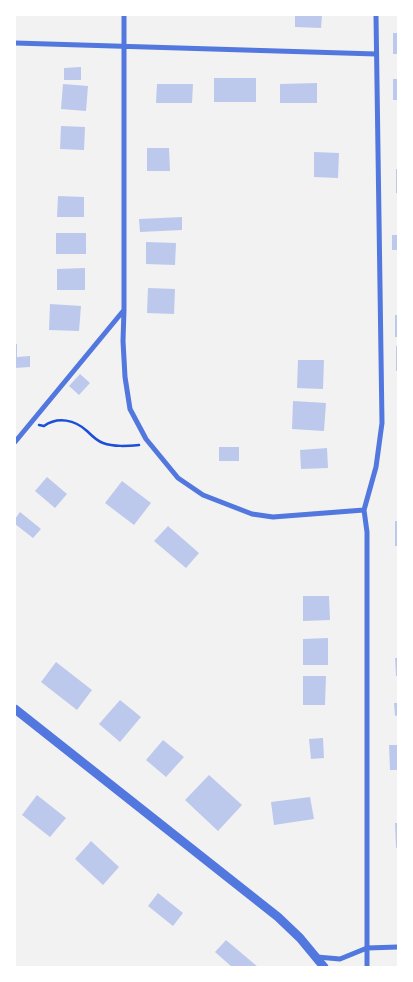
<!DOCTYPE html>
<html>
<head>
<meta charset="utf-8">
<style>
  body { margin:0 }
  #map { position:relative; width:413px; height:982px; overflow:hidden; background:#f2f2f2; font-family:Lato,sans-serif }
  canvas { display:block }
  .frame { position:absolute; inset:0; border:16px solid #fff; pointer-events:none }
</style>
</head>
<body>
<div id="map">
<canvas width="413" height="982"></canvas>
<div class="frame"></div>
</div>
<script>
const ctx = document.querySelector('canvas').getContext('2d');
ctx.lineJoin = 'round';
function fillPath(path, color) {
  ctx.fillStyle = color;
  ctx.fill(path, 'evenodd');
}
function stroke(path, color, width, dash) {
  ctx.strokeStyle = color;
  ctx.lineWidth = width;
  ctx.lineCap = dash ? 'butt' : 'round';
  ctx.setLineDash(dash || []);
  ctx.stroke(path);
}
fillPath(new Path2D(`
  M295 15H322L321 28 295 27Z
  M393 33H398V54H393Z
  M81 67V80H64V68Z
  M214 78H256V102H214Z
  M393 79H398V100H393Z
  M317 83V103H280V84Z
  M63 84 88 86 86 111 61 109Z
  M157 84H193L192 103H156Z
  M61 126 85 127 84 150 60 149Z
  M147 148H169L170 171H147Z
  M314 152 339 153 338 178 314 177Z
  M396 169H398V193H396Z
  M58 196 84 197V217H57Z
  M182 217V230L140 232 139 219Z
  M56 233H86V254H56Z
  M392 235H398V250H392Z
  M146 242 176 243 175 265 146 264Z
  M85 268V290H57V269Z
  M148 288 175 289 174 314 147 313Z
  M50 304 81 306 79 331 49 330Z
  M395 315H398V337H395Z
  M15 344H17V357L30 356V367L15 368Z
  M396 346H398V371H396Z
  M298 360H324L323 389 297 388Z
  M80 374 90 383 79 395 69 386Z
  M293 401 326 403 324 431 292 429Z
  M219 447H239V461H219Z
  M327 448 328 468 301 469 300 450Z
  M47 477 67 494 55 508 35 491Z
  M122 481 151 503 134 525 105 503Z
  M20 512 41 529 33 538 15 524V519Z
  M395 521H398V546H395Z
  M168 526 199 553 186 568 154 541Z
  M303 596H329L330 620 303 621Z
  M328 638V665H303V639Z
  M395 658H398V676H396Z
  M56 662 92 690 77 710 41 682Z
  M303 676H326L325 705H303Z
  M120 700 141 717 120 742 99 724Z
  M394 703H398V715L395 716Z
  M323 738 324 758 311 759 309 739Z
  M163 740 184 757 166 777 146 760Z
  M389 745H398V770H390Z
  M209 775 242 805 218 831 185 800Z
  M37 795 66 818 50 837 22 815Z
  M310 797 314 819 274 825 271 802Z
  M395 823H398V847L396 848Z
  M91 841 119 867 103 885 75 859Z
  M158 893 183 913 173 926 148 906Z
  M226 940 258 967H232L215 952Z`), '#bdc9ec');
stroke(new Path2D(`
  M39 425 44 426C58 416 75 420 87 431 92 436 97 441 103 443 114 447 127 446 139 445`), '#1d4ed8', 2.5);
stroke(new Path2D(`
  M15 43 376 54
  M124 310 123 341 125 377 130 409 146 439 178 478 203 495 252 514 273 517 364 510
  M15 442 124 310V15
  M317 957 340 959 367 948 398 947
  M367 967V532L364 510 376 467 382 423 376 15`), '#5277de', 5);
stroke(new Path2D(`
  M15 709 278 917 300 938 324 967`), '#5277de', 9);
</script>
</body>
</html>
